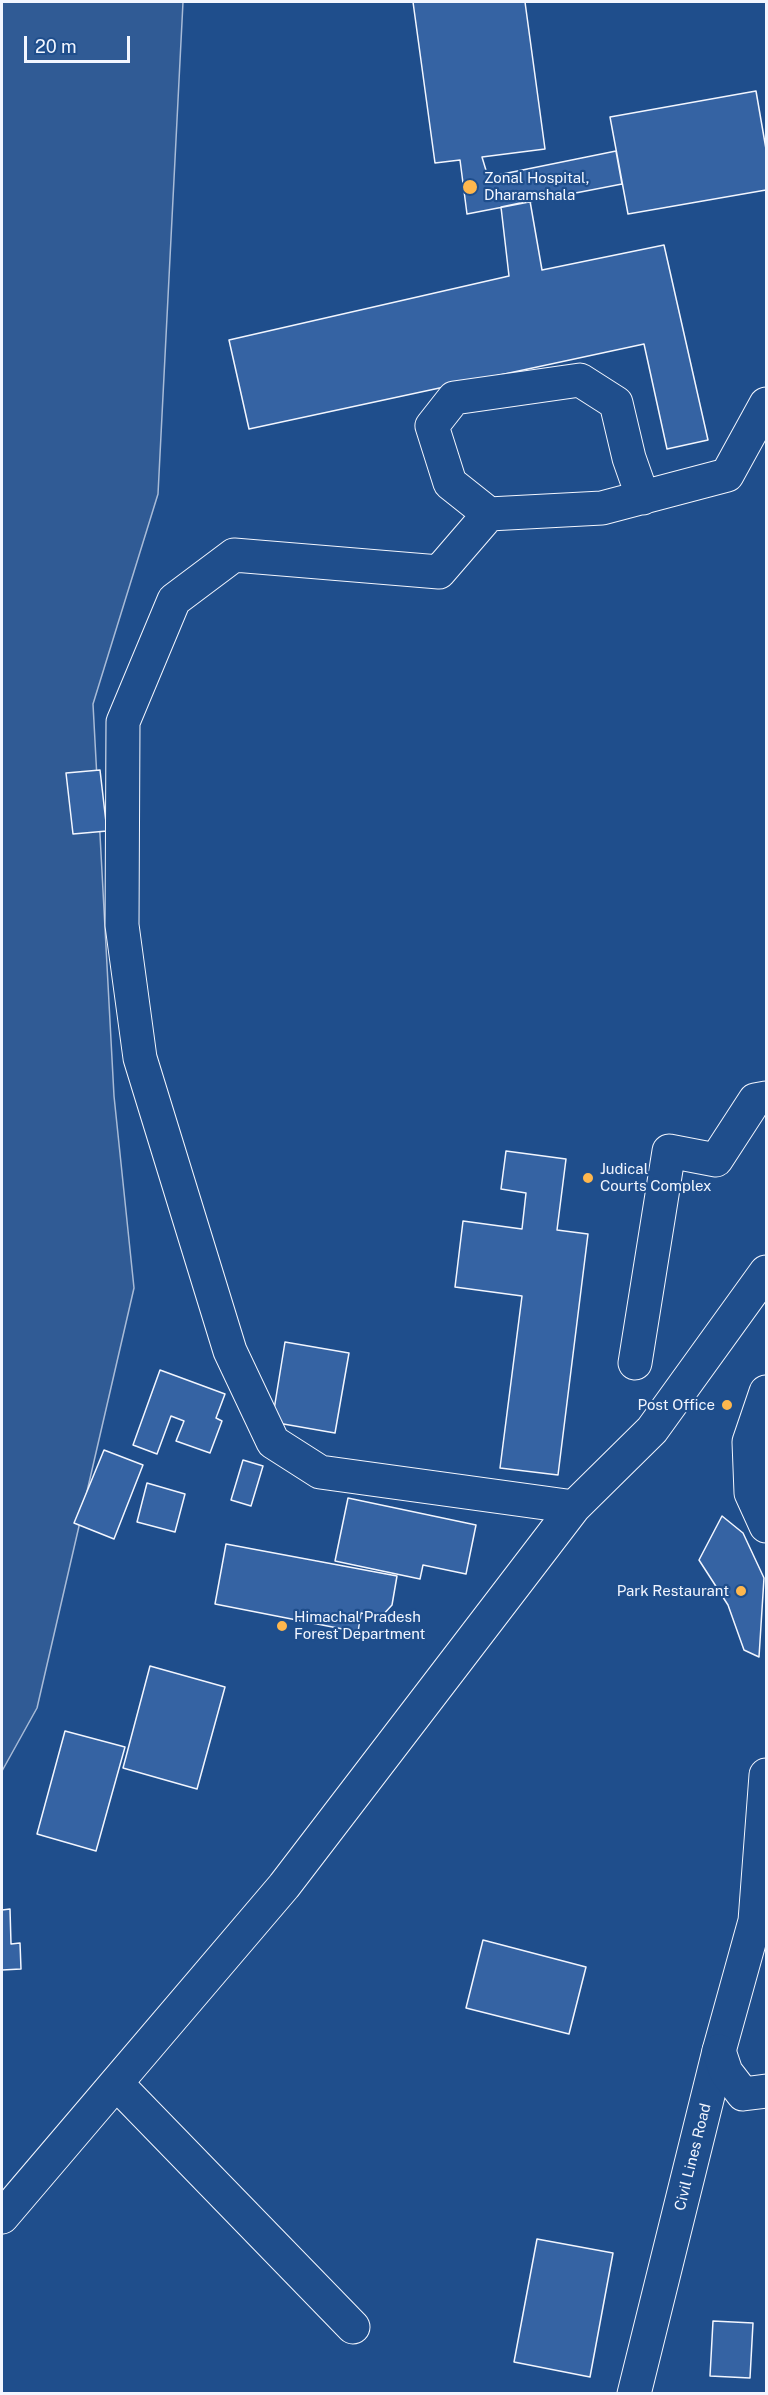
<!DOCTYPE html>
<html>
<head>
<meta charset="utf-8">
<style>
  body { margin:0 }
  #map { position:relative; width:768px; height:2395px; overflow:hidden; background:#1f4e8c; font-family:"Public Sans",sans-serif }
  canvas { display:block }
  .frame { position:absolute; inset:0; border:3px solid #f2f6ff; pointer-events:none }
  .scale { position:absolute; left:24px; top:36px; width:106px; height:27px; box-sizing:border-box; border:3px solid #f2f6ff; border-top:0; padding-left:8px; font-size:18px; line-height:21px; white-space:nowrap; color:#f2f6ff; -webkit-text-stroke:4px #1f4e8c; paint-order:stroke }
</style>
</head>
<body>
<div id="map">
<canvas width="768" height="2395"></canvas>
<div class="frame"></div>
<div class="scale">20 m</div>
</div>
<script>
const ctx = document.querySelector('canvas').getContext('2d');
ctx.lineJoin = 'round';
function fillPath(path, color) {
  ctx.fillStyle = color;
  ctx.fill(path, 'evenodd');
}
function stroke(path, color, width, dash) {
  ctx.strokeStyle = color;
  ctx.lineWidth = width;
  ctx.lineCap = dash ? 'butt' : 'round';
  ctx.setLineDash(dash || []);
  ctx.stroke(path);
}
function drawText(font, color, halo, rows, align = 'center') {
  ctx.font = font + ' "Public Sans",sans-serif';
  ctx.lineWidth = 4.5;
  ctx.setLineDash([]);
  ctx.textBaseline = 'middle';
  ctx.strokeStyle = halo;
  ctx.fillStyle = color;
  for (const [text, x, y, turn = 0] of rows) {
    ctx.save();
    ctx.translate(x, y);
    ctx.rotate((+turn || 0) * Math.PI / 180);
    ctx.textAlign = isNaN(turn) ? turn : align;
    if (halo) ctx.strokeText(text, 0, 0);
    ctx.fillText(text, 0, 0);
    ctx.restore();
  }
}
const built = new Path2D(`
  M2 2H183L158 494 93 704 114 1096 134 1288 37 1708 2 1771Z`);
fillPath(built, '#305b95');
stroke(built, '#a8bbd7', 1.5);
const building = new Path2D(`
  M413 2H525L545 149 482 157 488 177 616 151 622 184 467 214 460 160 435 163Z
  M756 91 766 149V190L628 214 610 117Z
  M530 201 542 270 664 245 708 440 667 449 644 344 249 429 229 340 509 276 501 207Z
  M100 770 107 831 73 834 66 773Z
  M506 1151 566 1159 557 1230 588 1234 558 1475 500 1468 522 1296 455 1287 463 1221 522 1229 526 1193 501 1189Z
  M285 1342 349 1353 335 1433 272 1422Z
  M160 1370 225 1394 216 1418 222 1421 210 1453 176 1441 184 1421 171 1416 157 1454 133 1445Z
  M104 1450 143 1465 114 1539 74 1523Z
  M243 1460 263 1466 251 1506 231 1500Z
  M147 1483 185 1494 175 1532 137 1522Z
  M348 1498 476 1525 466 1574 423 1565 420 1579 335 1561Z
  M722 1516 743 1533 764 1578 759 1657 744 1650 728 1605 699 1560Z
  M226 1544 397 1576 392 1605 381 1617 361 1613 358 1632 215 1604Z
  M150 1666 225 1687 197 1789 123 1768Z
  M65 1731 125 1747 96 1851 37 1834Z
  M10 1909 11 1944 20 1943 21 1969 2 1970V1910Z
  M483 1940 586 1967 569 2034 466 2008Z
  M537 2239 613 2253 590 2377 514 2362Z
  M713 2321 753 2323 750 2378 710 2376Z`);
fillPath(building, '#3563a3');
stroke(building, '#f2f6ff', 1.5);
const minor = new Path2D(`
  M643 498 629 458 616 403 580 380 454 398 432 426 450 483 489 514 602 508 727 475 766 404
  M489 514 439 572 234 555 174 600 123 722 122 925 140 1058 230 1351 273 1442 320 1472 574 1507
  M635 1363 669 1151 716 1160 755 1100 766 1098
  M766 1392 749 1442 751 1493 766 1526
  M116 2083 353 2327
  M2 2217 284 1886 574 1507 652 1430 766 1272`);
const major = new Path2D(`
  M634 2394 719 2051 755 1921 766 1775`);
const highway = new Path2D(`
  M719 2051 726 2072 743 2094 766 2091`);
stroke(minor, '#f2f6ff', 35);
stroke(major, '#f2f6ff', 35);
stroke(highway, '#f2f6ff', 35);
stroke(minor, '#1f4e8c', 33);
stroke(major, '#1f4e8c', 33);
stroke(highway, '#1f4e8c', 33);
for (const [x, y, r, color] of [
  [470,187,8,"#ffb74d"],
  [588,1178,6,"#ffb74d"],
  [727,1405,6,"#ffb74d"],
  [741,1591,6,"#ffb74d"],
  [282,1626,6,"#ffb74d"]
]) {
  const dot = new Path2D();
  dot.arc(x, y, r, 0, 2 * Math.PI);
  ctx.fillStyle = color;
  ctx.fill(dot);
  stroke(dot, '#1f4e8c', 2);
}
drawText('15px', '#f2f6ff', '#1f4e8c', [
  ["Zonal Hospital,",484,178],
  ["Dharamshala",484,195],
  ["Judical",600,1169],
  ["Courts Complex",600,1186],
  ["Post Office",715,1405,"right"],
  ["Park Restaurant",729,1591,"right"],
  ["Himachal Pradesh",294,1617],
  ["Forest Department",294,1634]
], 'left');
drawText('15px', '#f2f6ff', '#1f4e8c', [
  ["Civil Lines Road",693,2157,-76]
]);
</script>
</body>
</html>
